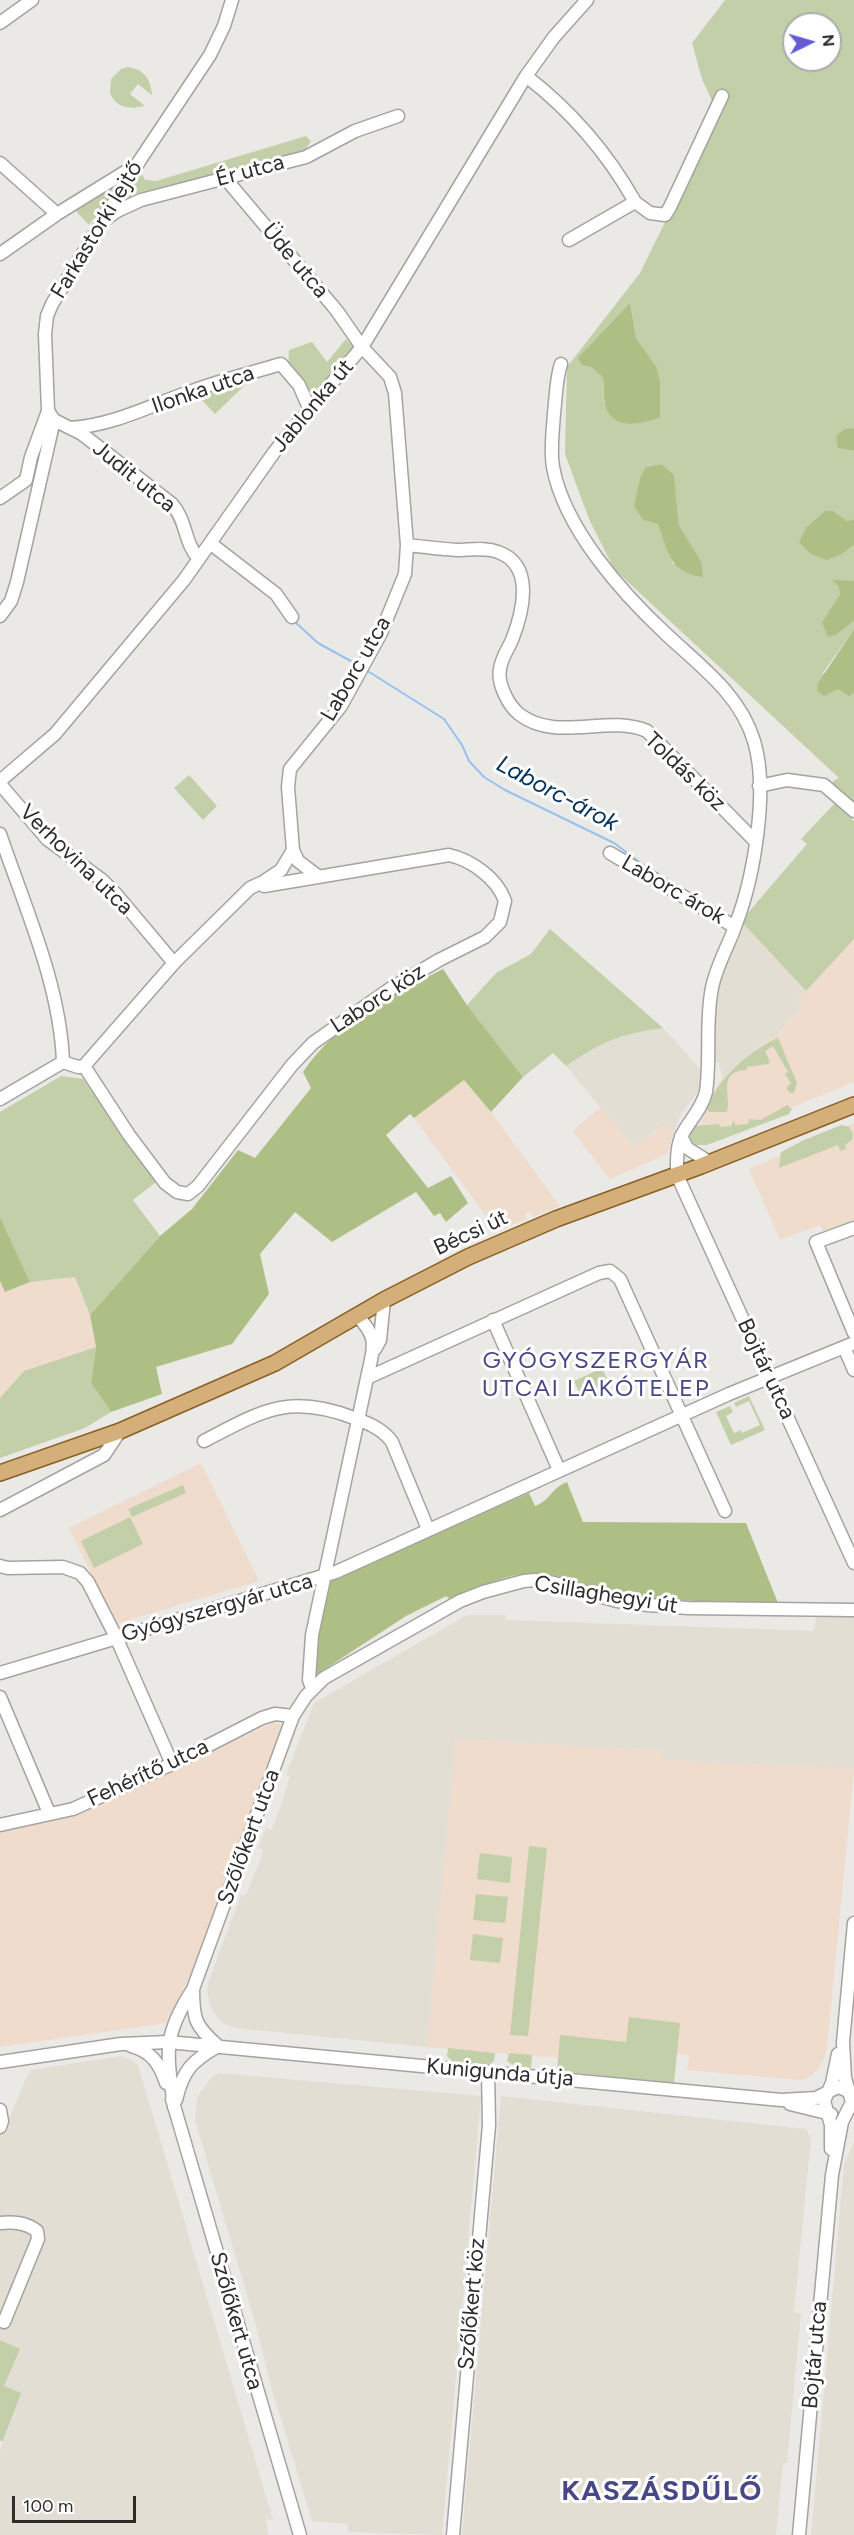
<!DOCTYPE html>
<html>
<head>
<meta charset="utf-8">
<style>
  body { margin:0 }
  #map { position:relative; width:854px; height:2535px; overflow:hidden; background:#ebe9e6; font-family:Figtree,sans-serif }
  canvas { display:block }
  .north { position:absolute; left:782px; top:12px; width:60px; height:60px; box-sizing:border-box; background:#fff; border:2px solid #ababab; border-radius:50%; rotate:85deg; font-size:16px; font-weight:700; line-height:24px; text-align:center; color:#2e2d2c }
  .north::after { content:''; display:block; margin:auto; width:21px; height:27px; background:#655cd5; clip-path:polygon(50% 0,100% 100%,50% 72%,0 100%) }
  .scale { position:absolute; left:12px; top:2496px; width:124px; height:27px; box-sizing:border-box; border:3px solid #2e2d2c; border-top:0; padding-left:8px; font-size:18px; line-height:21px; white-space:nowrap; color:#2e2d2c; -webkit-text-stroke:4px #fff; paint-order:stroke }
</style>
</head>
<body>
<div id="map">
<canvas width="854" height="2535"></canvas>
<div class="north">N</div>
<div class="scale">100 m</div>
</div>
<script>
const ctx = document.querySelector('canvas').getContext('2d');
ctx.lineJoin = 'round';
function fillPath(path, color) {
  ctx.fillStyle = color;
  ctx.fill(path, 'evenodd');
}
function stroke(path, color, width, dash) {
  ctx.strokeStyle = color;
  ctx.lineWidth = width;
  ctx.lineCap = dash ? 'butt' : 'round';
  ctx.setLineDash(dash || []);
  ctx.stroke(path);
}
function drawText(font, color, halo, rows, align = 'center') {
  ctx.font = font + ' Figtree,sans-serif';
  ctx.lineWidth = 6;
  ctx.setLineDash([]);
  ctx.textBaseline = 'middle';
  ctx.strokeStyle = halo;
  ctx.fillStyle = color;
  for (const [text, x, y, turn = 0] of rows) {
    ctx.save();
    ctx.translate(x, y);
    ctx.rotate((+turn || 0) * Math.PI / 180);
    ctx.textAlign = isNaN(turn) ? turn : align;
    if (halo) ctx.strokeText(text, 0, 0);
    ctx.fillText(text, 0, 0);
    ctx.restore();
  }
}
fillPath(new Path2D(`
  M854 939V1082L707 1142 702 1134 701 1124 707 1103 719 1082 763 1043 779 1036 785 1024 802 1008 795 1001Z
  M464 1080 491 1112 560 1206 533 1217 530 1211 525 1214 527 1219 497 1231 414 1118Z
  M602 1106 633 1146 667 1124 674 1131 667 1154 610 1179 572 1131Z
  M854 1123V1220L823 1231 820 1225 780 1240 749 1169Z
  M75 1277 90 1315 96 1347 24 1371 0 1398V1281L6 1292 30 1282Z
  M201 1463 259 1581 116 1624 69 1528Z
  M275 1722 282 1725 238 1848 193 1969 166 2023 0 2047V1832L79 1814Z
  M456 1739 663 1751V1760L854 1769 827 2048 823 2061 813 2075 802 2080 687 2070 689 2055 677 2054 561 2058 427 2047Z`), '#efdccc');
fillPath(new Path2D(`
  M741 921 806 991 796 1001 802 1008 785 1024 779 1034V1036L763 1043 722 1079 719 1063H712L716 987Z
  M663 1028 703 1072V1085L681 1114 674 1131 666 1124 633 1146 566 1066 596 1045 633 1032Z
  M467 1615H505L506 1620 814 1631 816 1615 854 1617V1769L662 1760 663 1751 456 1739 427 2047 235 2028 224 2024 216 2017 210 2006 207 1989 209 1980 241 1895H246L264 1850 258 1848 266 1828 272 1830 290 1777 286 1775 314 1703Z
  M121 2056 132 2060 138 2065 273 2520 266 2519 268 2535H0V2450L14 2413 0 2415V2122L9 2119 27 2076 31 2070Z
  M218 2073 481 2096 442 2535 348 2532V2524L312 2521 271 2386 255 2322 195 2120 197 2097 209 2080Z
  M501 2096 806 2129 811 2138 794 2312 801 2314 787 2463H783L776 2535H462Z
  M854 2142V2535H811L844 2164Z`), '#e3ded3');
fillPath(new Path2D(`
  M725 0H854V428L845 429 838 448 854 451V519L847 521 833 511 842 554 854 545V581H833L838 586 840 594 822 622 836 635 854 621V629L822 674 854 662V804L833 786V781L839 778 614 569 589 519 565 454 567 367 640 273 718 114 702 79 692 43ZM794 24H830V60H794ZM630 304 636 338 656 366 604 403 603 378 591 367ZM661 464 674 476 679 525 701 561 673 564 641 475 646 467Z
  M128 67C144 69 151 80 152 95L138 84 130 94 145 106C130 109 117 109 110 93L111 79 121 69Z
  M306 136 311 141 304 152 134 194 120 207 117 206 140 170 145 180 156 181Z
  M122 178 123 180 96 220 93 219 89 225 76 211Z
  M346 339 355 348 310 402 288 366 289 350 312 342 327 362Z
  M244 379 247 383 215 414 195 393Z
  M189 775 217 806 203 820 174 788Z
  M835 803 854 821V939L806 991 741 921 807 844 801 839Z
  M550 929 663 1028C619 1034 601 1042 566 1066L553 1053 523 1077 467 1005 496 973 531 954Z
  M778 1038 797 1083 794 1093H790L786 1088 791 1083 785 1074 788 1072 773 1046 765 1051 770 1062 768 1064 747 1067V1070C716 1072 732 1094 727 1112H709L707 1108C718 1078 749 1051 778 1038Z
  M61 1076 83 1079 156 1182 133 1200 160 1236 90 1315 75 1277 30 1282 0 1217V1112Z
  M787 1105 792 1109 789 1114 707 1145H695L689 1138 694 1126 719 1124 720 1127 731 1126 734 1120 735 1125 748 1124 749 1119 761 1120Z
  M841 1125 849 1127 853 1134 852 1140 845 1145 846 1149 840 1151 838 1145 779 1168 781 1152 802 1141Z
  M96 1347 91 1383 111 1412 85 1428 0 1458V1398L24 1371Z
  M602 1368 609 1383 581 1396 574 1381Z
  M749 1396 765 1430 731 1445 716 1412 730 1406 733 1412 726 1416 734 1433 741 1430 742 1433 760 1425 749 1401 736 1407 734 1403Z
  M183 1485 186 1493 132 1517 128 1509Z
  M130 1517 143 1544 94 1568 81 1541Z
  M529 1846 547 1848 528 2036 510 2035Z
  M480 1853 512 1857 510 1883 477 1879Z
  M476 1894 508 1897 505 1923 473 1920Z
  M473 1934 503 1938 500 1963 470 1960Z
  M629 2017 680 2023 674 2083 557 2071 560 2035 626 2042Z
  M448 2048 495 2053 494 2061 489 2065 452 2061 447 2056Z
  M509 2053 532 2055 531 2068 515 2066 507 2061Z
  M0 2340 20 2349 4 2386 21 2393 3 2441H0Z`), '#c3cfa8');
fillPath(new Path2D(`
  M630 303 636 338 656 366 660 381V417C644 424 613 431 606 407 603 398 604 388 603 378L591 367 582 365 578 358Z
  M854 428V451L838 448 836 436 845 429Z
  M661 464 674 475 679 525 701 561 703 577C669 572 669 554 658 524L643 520 634 506 641 475 646 467Z
  M825 511H833L847 521 854 519V545L842 554 827 560 811 554 799 542 806 528Z
  M832 580 854 581V621L836 635 828 637 822 622 840 594 838 586Z
  M854 629V692L849 696 838 689 824 696 817 691 818 683Z
  M443 969 467 1005 523 1077 491 1112 464 1080 414 1118 410 1114 386 1135 428 1188 451 1176 468 1203 446 1222 440 1213 434 1216 416 1192 332 1242 295 1212 260 1254 269 1294 232 1344 156 1367 162 1394 111 1412 91 1383 96 1347 90 1315 160 1236 192 1209 238 1150 255 1158 311 1088 303 1072C339 1020 388 997 443 969Z
  M0 1217 30 1282 5 1292 0 1281Z
  M567 1482 583 1522 746 1523 778 1603C726 1602 674 1602 622 1594 591 1589 555 1570 524 1574 498 1577 474 1590 451 1600L446 1596 406 1616 316 1675 315 1645 324 1610 326 1581 529 1493 535 1506C551 1500 551 1488 567 1482Z`), '#aebf85');
stroke(new Path2D(`
  M294 621 318 643 358 665
  M366 670 444 719 462 745 469 761 484 777 505 790 614 843 642 864 679 887`), '#96c2f0', 2);
const minor = new Path2D(`
  M0 23 32 0
  M526 76C570 110 608 154 635 202
  M0 163 57 214
  M107 218 117 211 141 200 306 157 355 131 398 116
  M569 240 635 202 650 213 665 215 670 207 722 96
  M0 254 57 214 133 167
  M561 364C556 378 556 397 554 413 553 431 550 449 553 467 564 528 622 593 666 634 700 666 740 694 754 741 769 790 754 877 736 924 729 945 716 966 712 988 705 1021 711 1057 706 1092 702 1108 691 1119 683 1133 676 1146 677 1161 677 1175L854 1563
  M48 411 54 420 82 434 172 504C187 521 184 543 199 559
  M71 428C115 425 151 405 192 391 221 380 251 373 281 364L299 385 310 410
  M0 498 26 480 31 457 48 411 45 334 47 316 52 304 140 160 210 55 224 26 232 0
  M210 543 276 594 292 617
  M407 545C424 547 440 549 457 550 470 550 485 547 498 552 535 565 523 612 512 640 508 649 501 659 500 669 497 683 508 705 519 714 556 743 607 714 647 731L756 842
  M0 616 11 601 17 582 54 420
  M0 781 55 734 184 580 275 451 362 347 526 76 554 37 587 0
  M0 784 47 839 102 880 116 894 174 963
  M759 786 787 780 824 785 854 811
  M0 834C25 908 60 984 63 1062
  M293 850 298 861 319 877
  M610 853 735 927
  M84 1066 129 1135 165 1183 177 1192 188 1194 198 1186 292 1065 313 1043 390 989 439 960 485 937 500 922 505 901C497 878 471 860 449 855L264 886
  M0 1099 63 1062 78 1067 84 1066 174 963 250 888 263 882 281 870 293 850 288 787 290 769 341 706 381 633 405 574 407 545 395 393 390 377 362 347 337 311 225 178
  M681 1136 687 1148 709 1162
  M854 1228 816 1242 854 1333
  M357 1316C380 1338 373 1349 367 1378
  M493 1320 559 1470
  M844 1347 854 1370
  M375 1349 380 1340 384 1300
  M204 1441C262 1411 288 1393 354 1418 368 1423 383 1429 392 1442L428 1529
  M0 1510 104 1455 120 1431
  M0 1566 8 1568 63 1567 80 1573 88 1582 116 1637 172 1764
  M0 1673 336 1572 729 1394 854 1343
  M312 1688 309 1680 312 1635 367 1378 599 1273 610 1271 620 1279 725 1511
  M0 1697 49 1813
  M0 1825 73 1809 172 1764 262 1718 275 1714 293 1716
  M193 1989C193 2019 195 2026 218 2046
  M131 2046C151 2051 160 2064 166 2083
  M0 2062 121 2044 168 2042 781 2100 816 2098 838 2087 846 2090 854 2097
  M172 2099 300 2535
  M176 2100C183 2070 192 2061 218 2046
  M790 2104 831 2114
  M174 2107C167 2052 162 2037 193 1989L293 1716 306 1696 324 1678 460 1601 483 1592 524 1581 535 1580 554 1583 617 1601 648 1605 688 1608 854 1610
  M0 2110 2 2121 0 2127
  M831 2149V2125L824 2101 832 2083 838 2054
  M0 2223C14 2222 25 2222 37 2231L38 2239 4 2322
  M453 2535 489 2125 488 2072
  M799 2535 832 2175 842 2122 852 2102 845 2078 843 2042 854 1923`);
const major = new Path2D(`
  M0 1473 120 1431 275 1363 384 1300 468 1257 556 1219 701 1166 854 1105`);
stroke(minor, '#a5a3a0', 15);
stroke(major, '#885f24', 18);
stroke(minor, '#fff', 12);
stroke(major, '#d4af79', 15);
drawText('22px', '#2e2d2c', '#fff', [
  ["Ér utca",250,171,-15],
  ["Farkastorki lejtő",97,230,-59],
  ["Üde utca",295,261,50],
  ["Ilonka utca",203,390,-19],
  ["Jablonka út",313,406,-50],
  ["Judit utca",134,477,39],
  ["Laborc utca",356,669,-60],
  ["Toldás köz",685,772,44],
  ["Verhovina utca",76,860,44],
  ["Laborc árok",673,890,30],
  ["Laborc köz",378,999,-33],
  ["Bécsi út",471,1233,-25],
  ["Bojtár utca",766,1369,65],
  ["Csillaghegyi út",606,1595,9],
  ["Gyógyszergyár utca",217,1608,-16],
  ["Fehérítő utca",148,1773,-25],
  ["Szőlőkert utca",249,1837,-70],
  ["Kunigunda útja",500,2073,5],
  ["Szőlőkert köz",472,2304,-85],
  ["Szőlőkert utca",236,2321,74],
  ["Bojtár utca",815,2355,-85]
]);
drawText('italic 24px', '#02325c', '#fff', [
  ["Laborc-árok",557,794,28]
]);
ctx.letterSpacing = '1.5px';
drawText('24px', '#494886', '#fff', [
  ["GYÓGYSZERGYÁR",596,1361],
  ["UTCAI LAKÓTELEP",596,1389]
]);
ctx.letterSpacing = '0px';
ctx.letterSpacing = '1.5px';
drawText('bold 28px', '#494886', '#fff', [
  ["KASZÁSDŰLŐ",662,2492]
]);
ctx.letterSpacing = '0px';
</script>
</body>
</html>
